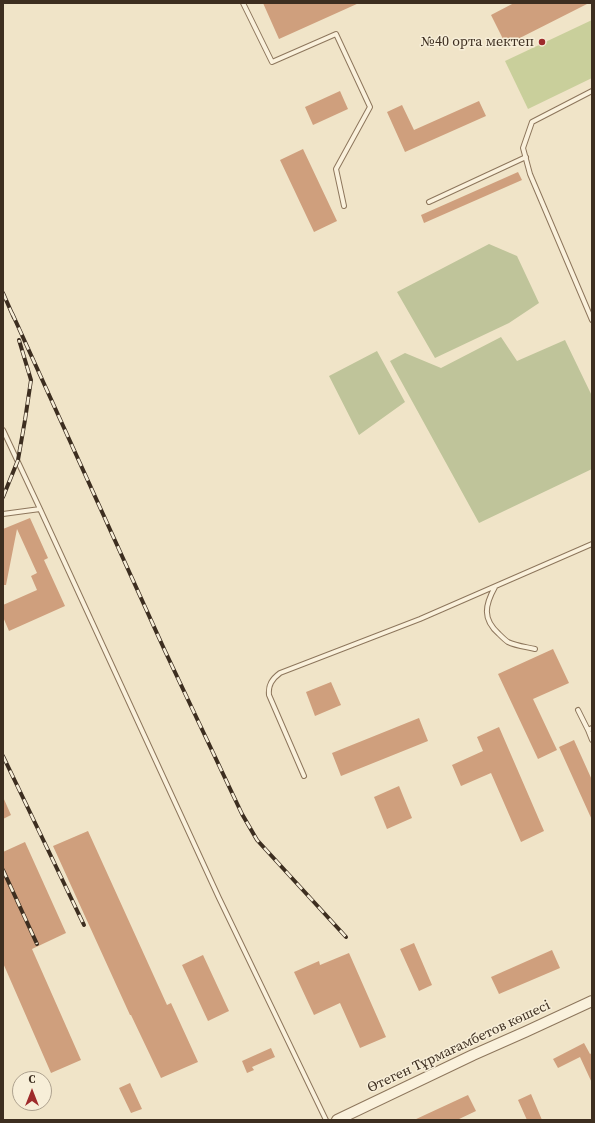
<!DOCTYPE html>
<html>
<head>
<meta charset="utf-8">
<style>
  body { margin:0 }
  #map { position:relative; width:595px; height:1123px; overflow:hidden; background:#f0e4c8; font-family:"Source Serif 4",serif }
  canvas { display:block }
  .frame { position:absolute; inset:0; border:4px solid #3d2e20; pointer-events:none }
  .north { position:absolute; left:12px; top:1071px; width:40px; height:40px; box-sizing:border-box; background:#f7eed8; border:1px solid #ada18e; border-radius:50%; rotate:0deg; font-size:11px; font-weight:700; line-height:16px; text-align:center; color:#3d2e20 }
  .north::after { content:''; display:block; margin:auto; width:14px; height:18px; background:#9e2a2b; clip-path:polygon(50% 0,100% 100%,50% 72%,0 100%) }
</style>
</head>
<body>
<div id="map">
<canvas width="595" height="1123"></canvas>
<div class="frame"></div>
<div class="north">С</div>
</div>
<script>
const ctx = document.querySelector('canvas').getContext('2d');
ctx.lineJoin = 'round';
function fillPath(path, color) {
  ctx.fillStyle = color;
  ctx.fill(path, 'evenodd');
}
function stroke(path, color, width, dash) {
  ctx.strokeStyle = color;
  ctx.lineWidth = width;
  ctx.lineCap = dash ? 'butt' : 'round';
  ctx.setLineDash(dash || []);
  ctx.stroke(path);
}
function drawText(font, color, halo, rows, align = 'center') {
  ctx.font = font + ' "Source Serif 4",serif';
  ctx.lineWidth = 3;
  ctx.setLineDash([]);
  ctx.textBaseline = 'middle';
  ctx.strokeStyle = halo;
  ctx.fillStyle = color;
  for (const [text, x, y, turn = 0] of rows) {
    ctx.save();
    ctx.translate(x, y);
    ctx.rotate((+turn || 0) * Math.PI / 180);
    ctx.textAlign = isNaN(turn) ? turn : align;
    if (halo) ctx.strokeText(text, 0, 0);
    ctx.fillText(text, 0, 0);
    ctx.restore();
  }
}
fillPath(new Path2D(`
  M592 20V78L528 109 505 61Z`), '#c9cf9b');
fillPath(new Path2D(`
  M489 244 517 256 539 303 509 323 435 358 397 292Z
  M501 337 517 361 565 340 592 396V469L479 523 390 361 405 353 441 368Z
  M377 351 405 402 359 435 329 376Z`), '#bfc49a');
fillPath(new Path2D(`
  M263 3H359L279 39Z
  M514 3H589L506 45 491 15Z
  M340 91 348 109 313 125 305 107Z
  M479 101 486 116 405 152 387 112 402 105 414 130Z
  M303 149 337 221 314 232 280 160Z
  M518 172 522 180 424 223 421 215Z
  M30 518 48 558 44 560 65 606 9 631 3 617V605L37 590 31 576 37 573 17 529 6 585H3V529Z
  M553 649 569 683 533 699 557 750 538 759 498 674Z
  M331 682 341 705 315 716 306 692Z
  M419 718 428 741 341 776 332 753Z
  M499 727 544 831 521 842 491 773 461 786 452 765 483 751 477 737Z
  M574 740 592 780V820L559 747Z
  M399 786 412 818 387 829 374 797Z
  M3 797 11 815 3 819Z
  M88 831 167 1005 171 1003 198 1062 161 1078 131 1015H130L53 846Z
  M25 842 66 933 32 949 81 1060 51 1073 3 963V852Z
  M414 943 432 985 419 991 400 949Z
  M552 950 560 968 499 994 491 977Z
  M349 953 386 1037 360 1048 340 1003 314 1015 294 972 319 961 320 965Z
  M203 955 229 1011 208 1021 182 965Z
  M584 1043 590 1054 592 1053V1083L580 1057 558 1068 553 1059Z
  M271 1048 275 1057 252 1067 254 1070 247 1073 242 1061Z
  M130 1083 142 1109 131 1113 119 1088Z
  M531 1094 542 1120H527L518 1100Z
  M468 1095 476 1111 457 1120H414Z`), '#cf9f7d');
const service = new Path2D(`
  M243 3 272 62 336 34 370 107 336 169 344 206
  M592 91 532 122 523 148 530 174 592 320
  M429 202 526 157
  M3 430 40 509
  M3 514 40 509 219 898 326 1120
  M495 587C485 605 482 619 499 634 502 637 505 640 508 642 516 646 527 647 535 649
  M578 710 588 730
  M592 728 588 730 592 740
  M304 776 269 695C268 685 272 679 280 673L420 619 592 544`);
const tertiary = new Path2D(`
  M337 1120 473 1055 525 1032 592 1001`);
stroke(service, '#8d765c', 6);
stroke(tertiary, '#8d765c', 12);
stroke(service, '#faf1dc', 4);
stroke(tertiary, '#faf1dc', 10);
const rail = new Path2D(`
  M3 293 14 318
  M12 313 165 651 242 814 257 840 346 937
  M3 497 18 460 25 420 31 380 19 340
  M3 756 84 925
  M3 870 37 944`);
stroke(rail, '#3d2e20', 4);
stroke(rail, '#f7eed8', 2.5, [8]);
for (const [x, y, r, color] of [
  [542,42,4,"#9e2a2b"]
]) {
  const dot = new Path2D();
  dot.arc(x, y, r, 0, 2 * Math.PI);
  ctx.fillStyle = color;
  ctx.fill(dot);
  stroke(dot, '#f7eed8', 1.5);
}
drawText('14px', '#3d2e20', '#f7eed8', [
  ["№40 орта мектеп",534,42]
], 'right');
drawText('14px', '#3d2e20', '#f7eed8', [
  ["Өтеген Тұрмағамбетов көшесі",459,1047,-25]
]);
</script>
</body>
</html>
